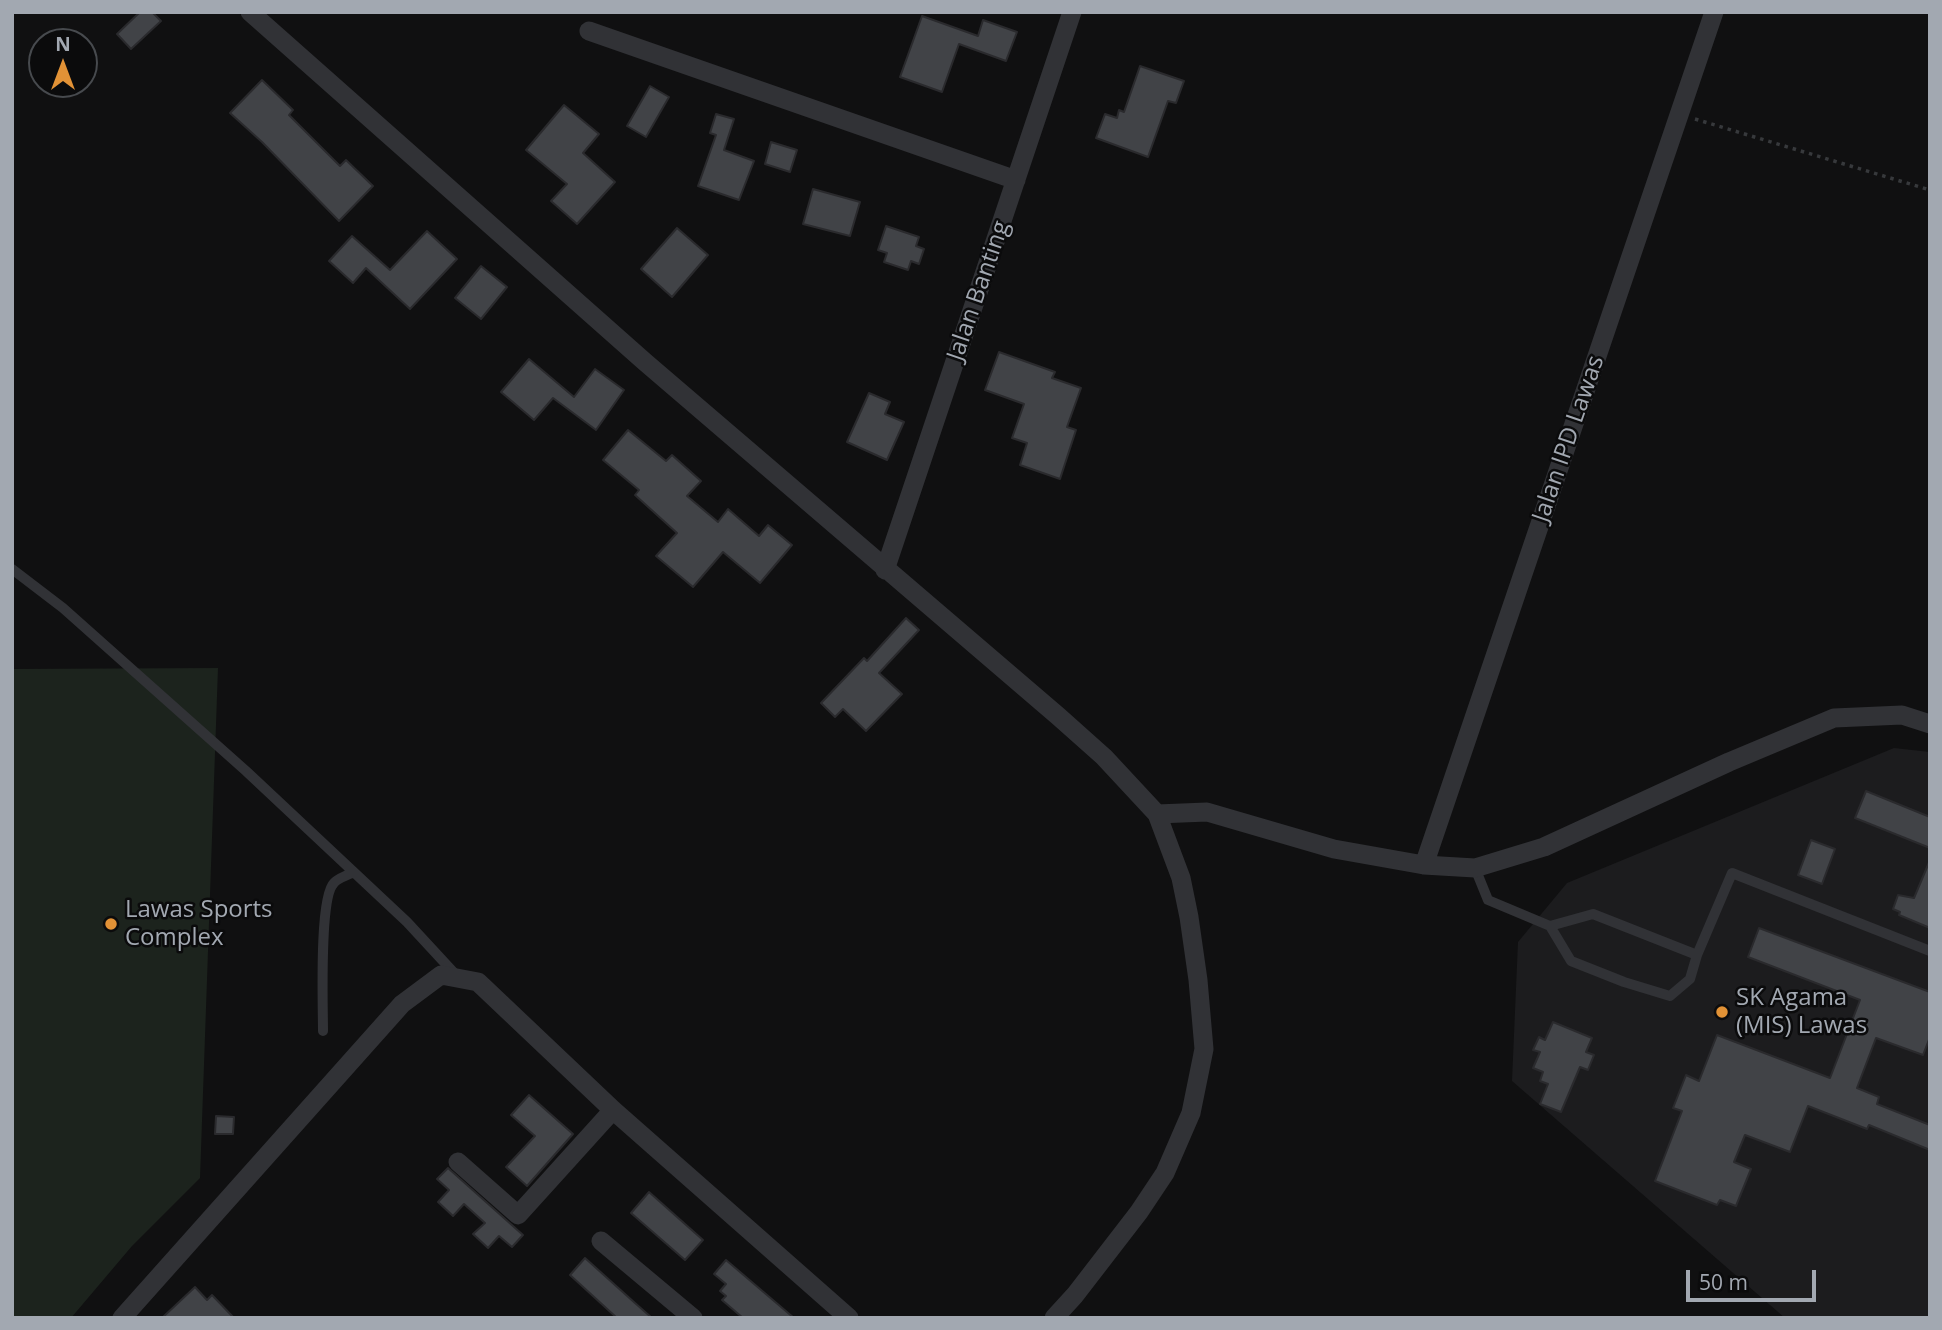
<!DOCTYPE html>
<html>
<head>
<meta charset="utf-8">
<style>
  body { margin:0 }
  #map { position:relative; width:1942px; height:1330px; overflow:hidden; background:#101011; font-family:"Open Sans",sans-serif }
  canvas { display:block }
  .frame { position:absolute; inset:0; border:14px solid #a2a8b1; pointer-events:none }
  .north { position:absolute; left:28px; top:28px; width:70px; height:70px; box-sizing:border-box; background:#0b0b0c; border:2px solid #474a4e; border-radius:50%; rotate:0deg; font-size:19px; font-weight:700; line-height:28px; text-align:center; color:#a2a8b1 }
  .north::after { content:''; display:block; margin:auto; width:24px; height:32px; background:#e29236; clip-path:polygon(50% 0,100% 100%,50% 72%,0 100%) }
  .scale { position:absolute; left:1686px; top:1270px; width:130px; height:32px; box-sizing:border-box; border:4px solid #a2a8b1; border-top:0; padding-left:9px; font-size:21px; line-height:24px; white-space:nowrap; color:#a2a8b1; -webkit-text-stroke:5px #0b0b0c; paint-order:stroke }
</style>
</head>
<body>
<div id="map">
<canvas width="1942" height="1330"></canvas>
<div class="frame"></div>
<div class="north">N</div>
<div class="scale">50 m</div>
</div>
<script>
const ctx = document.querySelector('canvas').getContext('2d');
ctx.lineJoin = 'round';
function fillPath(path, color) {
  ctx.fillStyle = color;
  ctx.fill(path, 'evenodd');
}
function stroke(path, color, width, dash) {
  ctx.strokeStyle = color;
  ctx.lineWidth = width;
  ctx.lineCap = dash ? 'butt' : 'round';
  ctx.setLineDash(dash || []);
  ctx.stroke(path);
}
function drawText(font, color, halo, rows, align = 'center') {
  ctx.font = font + ' "Open Sans",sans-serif';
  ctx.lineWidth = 5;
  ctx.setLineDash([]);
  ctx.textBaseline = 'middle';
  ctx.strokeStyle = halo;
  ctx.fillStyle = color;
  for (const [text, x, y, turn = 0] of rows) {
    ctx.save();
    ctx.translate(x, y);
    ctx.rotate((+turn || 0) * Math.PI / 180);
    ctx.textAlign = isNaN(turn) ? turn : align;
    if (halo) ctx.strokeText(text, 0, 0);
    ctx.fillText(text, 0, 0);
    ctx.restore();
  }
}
fillPath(new Path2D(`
  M1894 748 1930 752V1318H1785L1512 1081 1518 942 1567 883Z`), '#1c1c1e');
fillPath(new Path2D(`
  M218 668 200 1178 132 1246 71 1318H12V669Z`), '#1c231d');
const building = new Path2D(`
  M140 12H152L161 21 131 49 117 34Z
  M922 16 978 36 983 20 1017 32 1006 61 959 44 942 92 900 77Z
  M1140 66 1184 81 1176 103 1168 101 1148 157 1096 138 1105 114 1117 118 1119 110 1124 112Z
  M262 80 293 110 289 115 340 166 346 160 373 186 339 221 262 142 230 113Z
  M650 86 669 97 646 137 627 126Z
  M564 105 599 134 583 153 615 182 577 224 551 201 567 184 526 150Z
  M716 114 734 119 724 150 754 161 739 200 698 186 716 135 710 133Z
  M771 142 797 150 790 172 765 164Z
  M813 189 860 202 850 236 803 224Z
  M886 226 919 237 916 246 924 249 919 264 911 261 908 270 884 262 887 253 878 250Z
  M677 228 708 255 672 297 641 269Z
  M427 231 457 259 410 309 366 268 353 283 329 261 352 236 390 270Z
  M481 266 507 287 481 319 455 298Z
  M999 352 1055 372 1052 378 1081 388 1067 427 1076 430 1060 479 1020 465 1027 443 1012 438 1024 404 985 390Z
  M529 359 574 397 595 369 624 390 596 430 553 398 534 420 501 392Z
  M869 393 890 402 885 414 904 422 887 460 847 442Z
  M628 430 666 461 672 455 701 481 687 496 718 522 728 509 759 536 768 525 792 545 760 583 723 552 693 587 656 556 677 533 635 495 639 490 603 460Z
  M906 618 919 630 879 673 902 694 866 731 843 709 835 717 821 703 864 658 867 661Z
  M1866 791 1930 817V848L1855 818Z
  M1811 840 1835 849 1822 884 1798 875Z
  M1930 860V928L1899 915 1900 912 1893 909 1898 895 1914 898Z
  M1759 928 1930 992V1037L1923 1055 1876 1038 1857 1088 1879 1097 1877 1104 1930 1125V1150L1869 1125 1867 1129 1808 1106 1790 1152 1745 1135 1734 1162 1751 1169 1736 1206 1720 1200 1717 1205 1655 1181 1682 1111 1673 1108 1686 1075 1699 1081 1717 1035 1830 1078 1860 1000 1748 957Z
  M1553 1022 1592 1038 1586 1052 1594 1055 1588 1070 1580 1067 1561 1112 1540 1104 1548 1084 1540 1081 1543 1072 1533 1068 1540 1052 1533 1050 1539 1037 1545 1040Z
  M529 1095 573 1134 527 1186 506 1167 535 1136 511 1115Z
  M216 1116 234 1117 233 1134H215Z
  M448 1168 523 1235 512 1247 499 1236 488 1248 473 1234 485 1223 464 1204 453 1216 438 1202 449 1190 437 1179Z
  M649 1192 703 1240 685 1260 631 1213Z
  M585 1258 635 1303 652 1318H617L570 1275Z
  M726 1260 794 1318H743L722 1300 726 1296 720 1291 726 1284 714 1274Z
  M195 1287 207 1300 212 1295 234 1318H162Z`);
fillPath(building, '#414347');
stroke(building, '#2a2a2d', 2);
stroke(new Path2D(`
  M1695 119 1930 190`), '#37393c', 3.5, [3.5, 5]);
stroke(new Path2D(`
  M12 569 63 608 246 771 407 922 456 975
  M1475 868 1488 900 1550 926 1571 961 1624 982 1670 996 1690 979 1697 955 1593 914 1550 926
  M1697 955 1732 873 1930 951
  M323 1031C323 1006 319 897 334 883 338 878 347 876 353 872`), '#313236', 10);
stroke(new Path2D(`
  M250 12 645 362 1058 716 1104 757 1157 814 1181 878 1189 917 1198 980 1204 1049 1191 1113 1165 1173 1139 1212 1075 1295 1054 1318
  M589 31 1016 180
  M885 570 1072 12
  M1157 814 1207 812 1334 849 1424 865 1475 868 1544 847 1729 762 1834 718 1902 715 1930 724
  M1424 865 1714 12
  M458 1162 518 1215 613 1110
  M601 1241 693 1318
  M122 1318 402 1004 441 975 478 982 613 1110 849 1318`), '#313236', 19);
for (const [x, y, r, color] of [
  [111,924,7,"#e29236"],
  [1722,1012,7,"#e29236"]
]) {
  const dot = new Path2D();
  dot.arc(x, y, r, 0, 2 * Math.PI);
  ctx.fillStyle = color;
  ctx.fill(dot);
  stroke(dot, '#0b0b0c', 2.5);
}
drawText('24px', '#a2a8b1', '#0b0b0c', [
  ["Jalan Banting",979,291,-71],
  ["Jalan IPD Lawas",1569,439,-71]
]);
drawText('24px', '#a2a8b1', '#0b0b0c', [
  ["Lawas Sports",125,910],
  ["Complex",125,938],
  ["SK Agama",1736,998],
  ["(MIS) Lawas",1736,1026]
], 'left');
</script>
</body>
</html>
